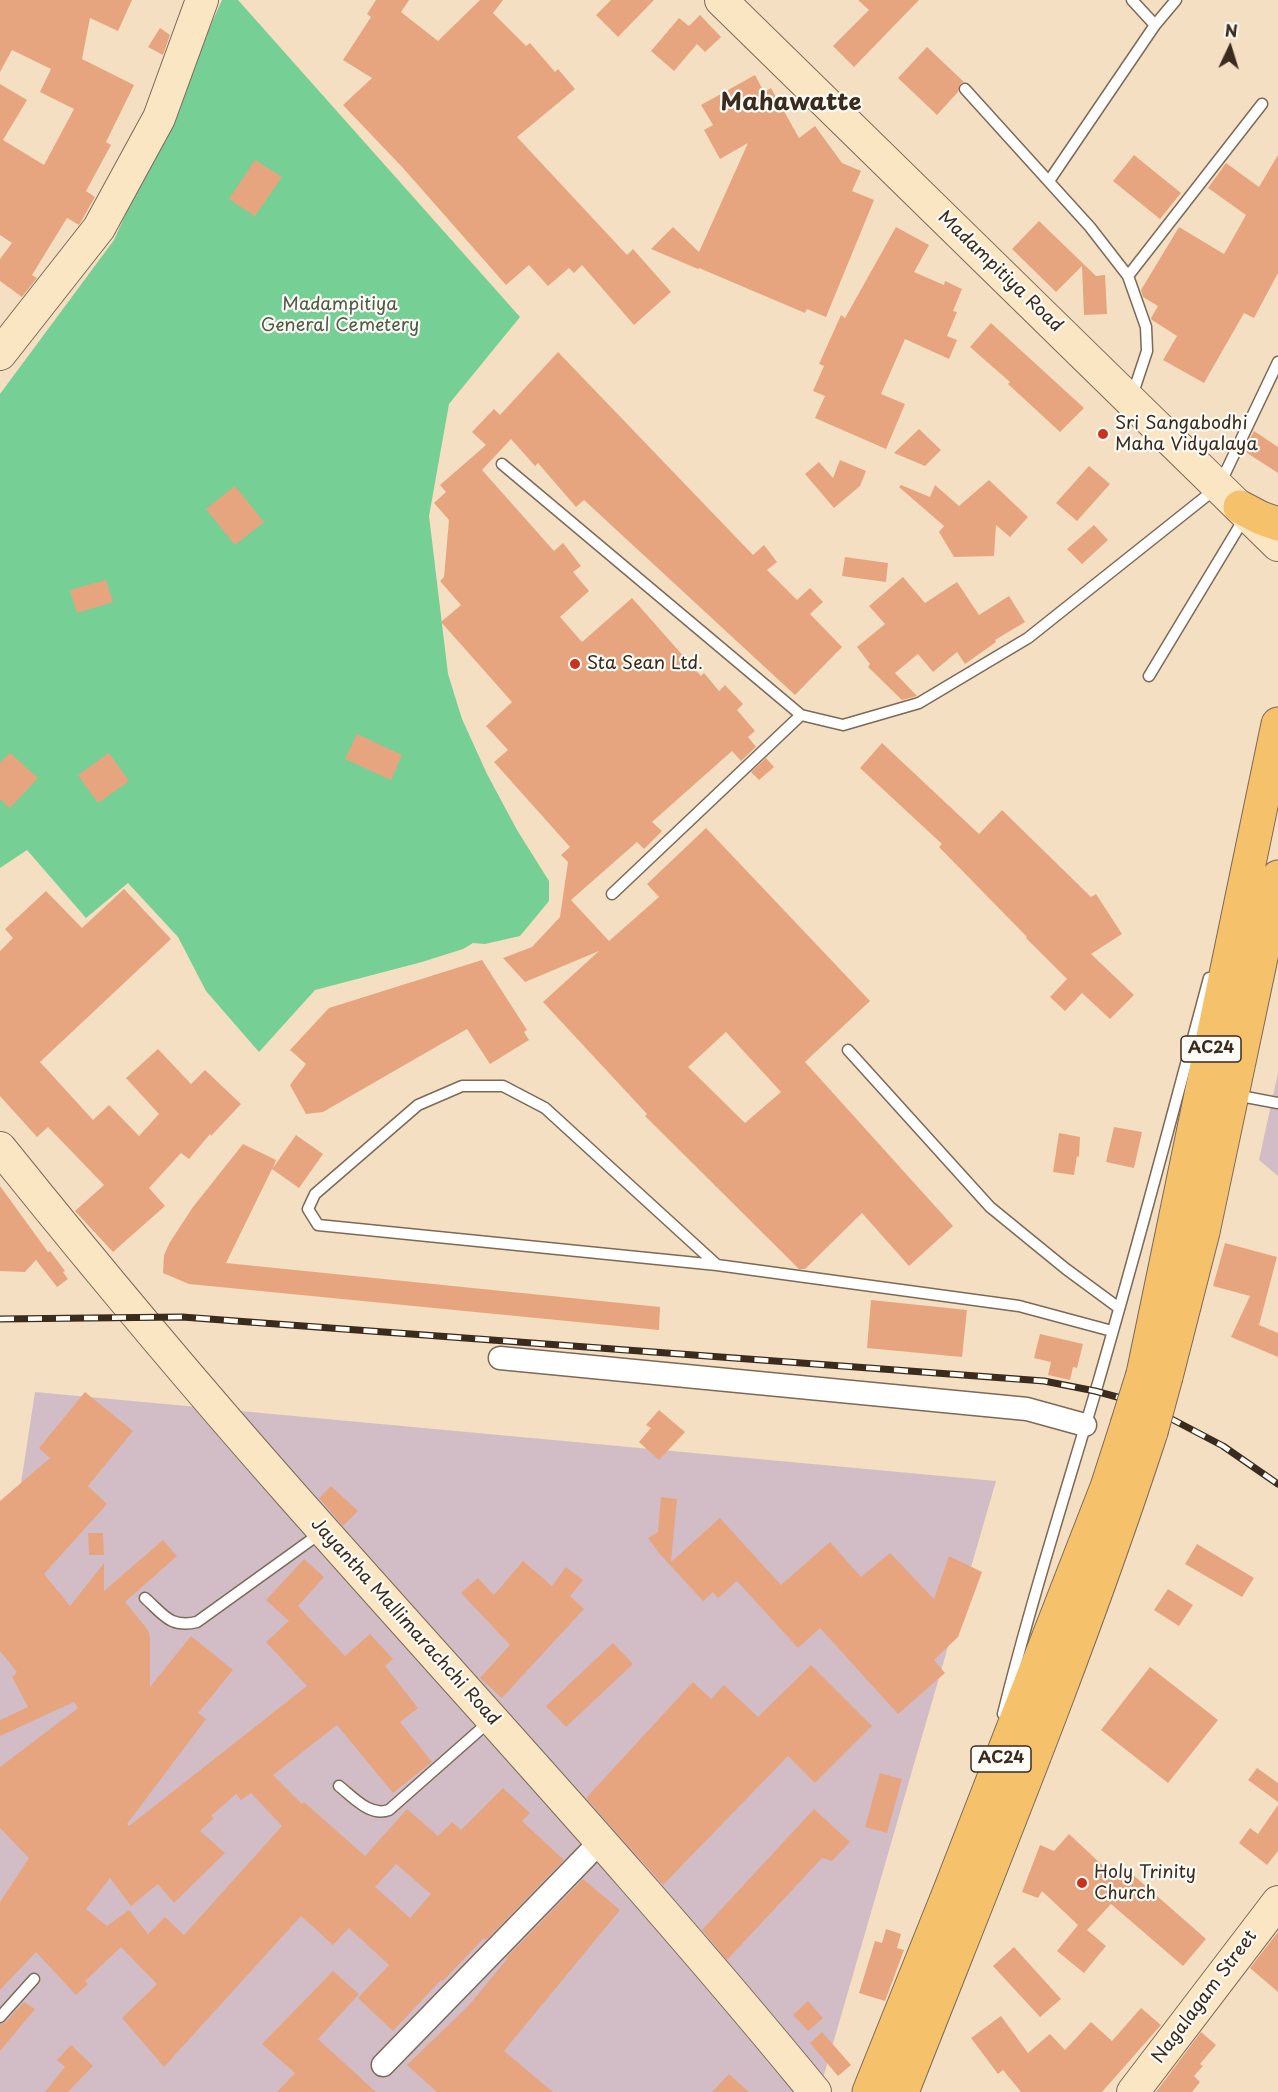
<!DOCTYPE html>
<html>
<head>
<meta charset="utf-8">
<style>
  body { margin:0 }
  #map { position:relative; width:1278px; height:2092px; overflow:hidden; background:#f4dfc2; font-family:"Playpen Sans",sans-serif }
  canvas { display:block }
  .north { position:absolute; left:1200px; top:18px; width:60px; height:60px; -webkit-text-stroke:4px #fdfcf7; paint-order:stroke; rotate:4deg; font-size:16px; font-weight:700; line-height:24px; text-align:center; color:#3b2a1e }
  .north::after { content:''; display:block; margin:auto; width:21px; height:27px; background:#3b2a1e; clip-path:polygon(50% 0,100% 100%,50% 72%,0 100%) }
</style>
</head>
<body>
<div id="map">
<canvas width="1278" height="2092"></canvas>
<div class="north">N</div>
</div>
<script>
const ctx = document.querySelector('canvas').getContext('2d');
ctx.lineJoin = 'round';
function fillPath(path, color) {
  ctx.fillStyle = color;
  ctx.fill(path, 'evenodd');
}
function stroke(path, color, width, dash) {
  ctx.strokeStyle = color;
  ctx.lineWidth = width;
  ctx.lineCap = dash ? 'butt' : 'round';
  ctx.setLineDash(dash || []);
  ctx.stroke(path);
}
function drawText(font, color, halo, rows, align = 'center') {
  ctx.font = font + ' "Playpen Sans",sans-serif';
  ctx.lineWidth = 4.5;
  ctx.setLineDash([]);
  ctx.textBaseline = 'middle';
  ctx.strokeStyle = halo;
  ctx.fillStyle = color;
  for (const [text, x, y, turn = 0] of rows) {
    ctx.save();
    ctx.translate(x, y);
    ctx.rotate((+turn || 0) * Math.PI / 180);
    ctx.textAlign = isNaN(turn) ? turn : align;
    if (halo) ctx.strokeText(text, 0, 0);
    ctx.fillText(text, 0, 0);
    ctx.restore();
  }
}
fillPath(new Path2D(`
  M1278 1073V1176L1259 1160Z
  M35 1392 996 1481 819 2092H0V1620Z`), '#d2bdc7');
fillPath(new Path2D(`
  M222 0H238L520 317 449 404 429 516 448 674 462 719 487 774 517 830 549 881V901L520 936 485 944 473 943 463 949 422 962 315 990 259 1052 206 991 178 937 128 883 86 918 27 850 0 868V394L114 240Z`), '#76cf95');
fillPath(new Path2D(`
  M0 0H132L118 31 90 18 82 59 134 85 106 142 111 145 86 191 95 197 79 225 67 218 32 275 37 278 22 297 0 281V259L12 243 0 235V84L27 100 3 140 44 165 74 109 40 92 51 69 12 50 0 72Z
  M376 0H409L401 12 438 41 480 0H503L493 13 526 46 530 43 555 72 558 69 575 89 517 137 627 255 633 249 671 292 634 325 582 265 574 273 569 268 548 286 529 265 506 285 403 168 343 105 372 78 343 60 371 17 367 14Z
  M611 0H654L618 37 596 15Z
  M858 0H919L854 67 833 46 869 10Z
  M700 15 721 37 705 52 697 44 674 71 651 51 679 18 689 26Z
  M160 28 170 35 163 55 148 47Z
  M927 47 964 82 960 84 958 92 937 115 898 78Z
  M755 75 764 92 771 88 799 138 815 126 842 163 861 171 852 191 874 200 826 317 807 309 805 313 699 268 698 269 651 249 673 227 699 252 748 143 720 159 704 130 713 125 701 105Z
  M1134 155 1181 193 1160 219 1113 181Z
  M1278 155V273L1254 318 1244 313 1204 383 1163 360 1177 336 1152 320 1151 318 1158 306 1143 297 1141 290 1179 227 1224 254 1246 215 1208 188 1226 163 1259 187Z
  M255 160 282 177 255 216 229 199Z
  M1039 221 1096 276 1105 275 1107 314 1084 315 1082 266 1056 292 1012 249Z
  M896 227 929 245 914 272 944 285 945 281 962 289 953 311 957 312 947 336 957 340 949 359 905 339 881 394 905 404 886 449 815 418 825 396 813 391 824 366 819 364 841 315 845 318Z
  M991 323 1084 408 1060 432 1008 384 1010 382 970 347Z
  M558 352 753 555 764 545 777 562 767 570 797 600 810 588 823 602 810 614 842 647 795 695 584 500 576 507 538 463 535 466 511 439 482 470 554 551 563 543 581 566 573 572 589 591 560 617 582 642 632 598 701 676 704 673 719 691 725 685 743 704 737 710 755 731 748 737 756 747 741 761 732 751 652 822 662 831 644 849 637 842 571 900 609 941 659 897 647 884 706 828 870 1001 805 1062 953 1226 909 1266 862 1213 805 1269H799L645 1116 647 1114 543 1002 599 951 525 982 503 958 532 947 560 917 568 862 561 855 570 847 494 762 508 750 486 726 512 702 441 622 461 605 440 581 444 577 449 520 434 503 446 492 440 485 486 445 472 432 494 409 500 415ZM726 1032 781 1092 745 1123 688 1067Z
  M919 429 941 450 925 466 894 453Z
  M1254 431 1278 447V473L1244 451Z
  M840 460 866 471 860 486 834 508 805 474 819 462 833 478Z
  M1089 466 1110 484 1077 521 1056 503Z
  M989 480 1028 517 1010 537 996 525 994 556 954 557 939 532 944 526 899 487 901 485 930 497 935 485 959 506Z
  M235 486 264 522 235 545 206 509Z
  M1094 525 1108 540 1082 564 1067 549Z
  M845 557 888 563 886 582 842 576Z
  M903 577 925 603 957 582 979 615 1009 596 1025 622 995 640 996 642 965 664 957 652 933 672 918 654 895 673 917 696 902 700 868 667 870 664 857 647 885 624 869 606Z
  M106 580 113 602 77 613 70 590Z
  M357 734 402 755 391 780 345 759Z
  M882 743 979 834 1002 810 1091 897 1096 894 1122 934 1091 954 1134 995 1110 1019 1082 993 1065 1011 1050 997 1067 979 1026 938 1027 937 939 847 942 844 860 768Z
  M10 753 38 778 10 808 0 799V763Z
  M109 753 129 781 98 803 78 775Z
  M766 758 774 767 759 780 751 772Z
  M124 889 171 939 40 1062 93 1120 109 1105 139 1136 159 1114 126 1078 158 1049 191 1084 205 1070 241 1104 211 1136 210 1134 189 1159 181 1153 149 1188 165 1206 113 1252 75 1211 104 1185 48 1127 37 1137 0 1096V951L13 938 5 929 46 891 82 928Z
  M482 960 527 1030 524 1032 529 1040 490 1064 467 1029 323 1112 306 1114 290 1085 306 1064 290 1050 329 1008Z
  M1114 1127 1142 1132 1134 1168 1106 1162Z
  M1059 1133 1080 1137 1079 1157 1077 1156 1074 1175 1053 1172Z
  M296 1135 323 1154 299 1188 272 1169 226 1263 660 1307 659 1330 189 1284 163 1273 164 1255 170 1242 193 1207 243 1144 276 1160 273 1168Z
  M0 1186 48 1252 50 1251 65 1271 63 1272 68 1279 57 1287 36 1260 25 1272 0 1271Z
  M1225 1243 1277 1257 1259 1325 1278 1333V1357L1231 1337 1250 1296 1213 1286Z
  M871 1300 967 1310 962 1357 867 1348Z
  M1040 1334 1083 1344 1077 1368 1073 1367 1070 1380 1048 1375 1051 1362 1034 1358Z
  M85 1392 133 1431 88 1486 107 1504 44 1574 70 1606 104 1563V1591L163 1540 177 1556 125 1602 148 1630 150 1637V1687L191 1636 233 1670 198 1713 206 1719 127 1824 129 1826 307 1686 266 1642 289 1621 266 1600 304 1559 324 1577 298 1606 345 1656 370 1634 393 1659 385 1666 418 1708 400 1722 432 1762 393 1793 337 1725 273 1775 302 1804 304 1802 365 1856 407 1809 438 1836 452 1822 461 1830 503 1788 530 1813 522 1821 564 1860 486 1940 484 1938 443 1981 441 1980 393 2031 358 1998 389 1965 349 1928 333 1945 301 1916 164 2067 122 2018 157 1984 121 1947 85 1981 88 1984 76 1995 36 1952 0 1990V1902L29 1858 0 1828V1767L78 1708 74 1702 0 1736V1720L28 1707 12 1677 17 1672 0 1651V1501L50 1458 39 1448ZM251 1793 282 1826 184 1935 165 1917 148 1934 129 1910 107 1926 86 1909 110 1878 131 1906 158 1884 174 1903 225 1853 200 1831 214 1818 211 1816 236 1794 241 1800ZM396 1864 431 1894 410 1918 375 1887Z
  M659 1410 685 1432 659 1460 639 1442 651 1428 646 1425Z
  M331 1486 358 1511 343 1526 319 1498Z
  M661 1497 677 1499 671 1562 720 1518 781 1585 830 1542 861 1577 890 1553 934 1599 949 1556 982 1572 958 1637 934 1660 945 1673 898 1714 820 1628 798 1648 737 1581 718 1598 713 1592 703 1601 659 1553 648 1538 658 1532Z
  M88 1533H103L104 1555H89Z
  M1197 1544 1254 1578 1242 1597 1185 1564Z
  M523 1561 552 1586 566 1567 583 1580 570 1596 584 1609 502 1698 480 1678 510 1645 461 1593 478 1578 494 1595Z
  M1168 1589 1193 1605 1179 1626 1154 1610Z
  M613 1643 633 1664 566 1727 546 1706Z
  M811 1665 872 1726 815 1783 788 1756 663 1885 586 1798 693 1682 711 1699 724 1685 758 1717Z
  M1150 1667 1218 1720 1168 1783 1101 1730Z
  M1257 1768 1278 1783V1802L1248 1780Z
  M880 1773 902 1779 887 1833 865 1827Z
  M1278 1805V1851L1267 1865 1239 1843 1250 1828 1258 1834Z
  M814 1809 850 1842 832 1861 822 1858 727 1960 702 1930Z
  M1069 1834 1115 1877 1124 1867 1206 1939 1183 1966 1111 1904 1087 1930 1106 1946 1084 1973 1057 1951 1078 1925 1042 1891 1038 1898 1022 1892 1040 1845 1054 1851Z
  M583 1879 620 1910 504 2051 553 2092H437L407 2065 469 2005 507 1959 506 1958Z
  M886 1929 901 1934 897 1948 904 1950 885 2001 859 1993 875 1941 882 1943Z
  M1278 1932V1992L1250 1968Z
  M1014 1947 1061 1999 1040 2017 993 1966Z
  M333 1971 359 1994 318 2039 376 2092H277L295 2073 262 2044Z
  M808 2001 823 2018 808 2031 793 2015Z
  M24 2002 35 2009 0 2051V2024L6 2022Z
  M1141 2008 1161 2025 1102 2092H1021L1003 2070 998 2074 971 2038 1001 2016 1028 2053 1050 2034 1065 2050 1091 2022 1112 2041Z
  M822 2032 851 2065 838 2076 810 2043Z
  M1201 2032 1216 2045 1200 2064 1203 2066 1194 2076 1200 2082 1192 2092H1156Z
  M71 2045 93 2066 68 2092H45L65 2067 57 2060Z
  M729 2074 749 2092H712Z`), '#e7a57f');
const lane = new Path2D(`
  M1132 0 1155 25
  M965 89 1090 227 1128 276 1146 327 1147 351 1132 396
  M1049 181 1155 25 1176 0
  M1128 276 1262 104
  M502 464 801 715 843 725 919 703 1028 638 1219 486 1278 362
  M1149 676 1245 517
  M612 894 801 715
  M848 1050 990 1207 1066 1269 1119 1308
  M1235 1095 1278 1103
  M717 1265 545 1108 503 1086H462L418 1105 315 1194 308 1209 318 1225 717 1265 1019 1306 1112 1331
  M145 1598C164 1615 170 1628 197 1622L322 1532
  M1003 1714C1030 1605 1064 1498 1096 1390 1136 1253 1172 1116 1209 978
  M339 1786C353 1797 370 1817 389 1810L491 1720
  M0 2017 34 1979`);
const street = new Path2D(`
  M500 1358 1027 1409 1085 1425
  M383 2065 600 1842`);
const secondary = new Path2D(`
  M721 0 1278 545
  M0 354 99 228 159 118 202 0
  M0 1148C94 1265 191 1381 290 1493 466 1692 647 1887 815 2092
  M1133 2092 1278 1902`);
const primary = new Path2D(`
  M1240 507 1261 518 1278 524
  M1143 1374 1278 724
  M1166 1377 1203 1232 1278 877
  M869 2092 949 1893 1107 1487 1127 1425
  M902 2092C988 1873 1078 1656 1151 1432`);
stroke(lane, '#7c6957', 13);
stroke(street, '#7c6957', 25);
stroke(secondary, '#7c6957', 34);
stroke(primary, '#7c6957', 35);
stroke(lane, '#fff', 10);
stroke(street, '#fff', 22);
stroke(secondary, '#fbe6c4', 32);
stroke(primary, '#f5c16b', 33);
const rail = new Path2D(`
  M0 1319 182 1317 1044 1381 1095 1391 1143 1404 1223 1446 1278 1484`);
stroke(rail, '#3b2a1e', 7);
stroke(rail, '#fdfcf7', 4.5, [14]);
const primaryBridge = new Path2D(`
  M1127 1425 1143 1374
  M1151 1432 1166 1377`);
stroke(primaryBridge, '#7c6957', 35, []);
stroke(primaryBridge, '#f5c16b', 33);
for (const [x, y, r, color] of [
  [1103,434,6,"#c8321e"],
  [575,664,6,"#c8321e"],
  [1082,1883,6,"#c8321e"]
]) {
  const dot = new Path2D();
  dot.arc(x, y, r, 0, 2 * Math.PI);
  ctx.fillStyle = color;
  ctx.fill(dot);
  stroke(dot, '#fdfcf7', 2);
}
for (const [x, y, w] of [
  [1211,1049,60],
  [1001,1759,60]
]) {
  const box = new Path2D();
  box.roundRect(x - w / 2, y - 13, w, 26, 4.5);
  ctx.fillStyle = '#fdfcf7';
  ctx.fill(box);
  stroke(box, '#3b2a1e', 1.5);
}
drawText('bold 16px', '#3b2a1e', null, [
  ["AC24",1211,1049],
  ["AC24",1001,1759]
]);
drawText('18px', '#3b2a1e', '#fdfcf7', [
  ["Madampitiya Road",1000,272,44],
  ["Jayantha Mallimarachchi Road",405,1622,48],
  ["Nagalagam Street",1205,1997,-53]
]);
drawText('18px', '#4d5c42', '#fdfcf7', [
  ["Madampitiya",340,305],
  ["General Cemetery",340,326]
]);
drawText('18px', '#3b2a1e', '#fdfcf7', [
  ["Sri Sangabodhi",1115,424],
  ["Maha Vidyalaya",1115,445],
  ["Sta Sean Ltd.",587,664],
  ["Holy Trinity",1094,1873],
  ["Church",1094,1894]
], 'left');
drawText('bold 24px', '#3b2a1e', '#fdfcf7', [
  ["Mahawatte",791,103]
]);
</script>
</body>
</html>
